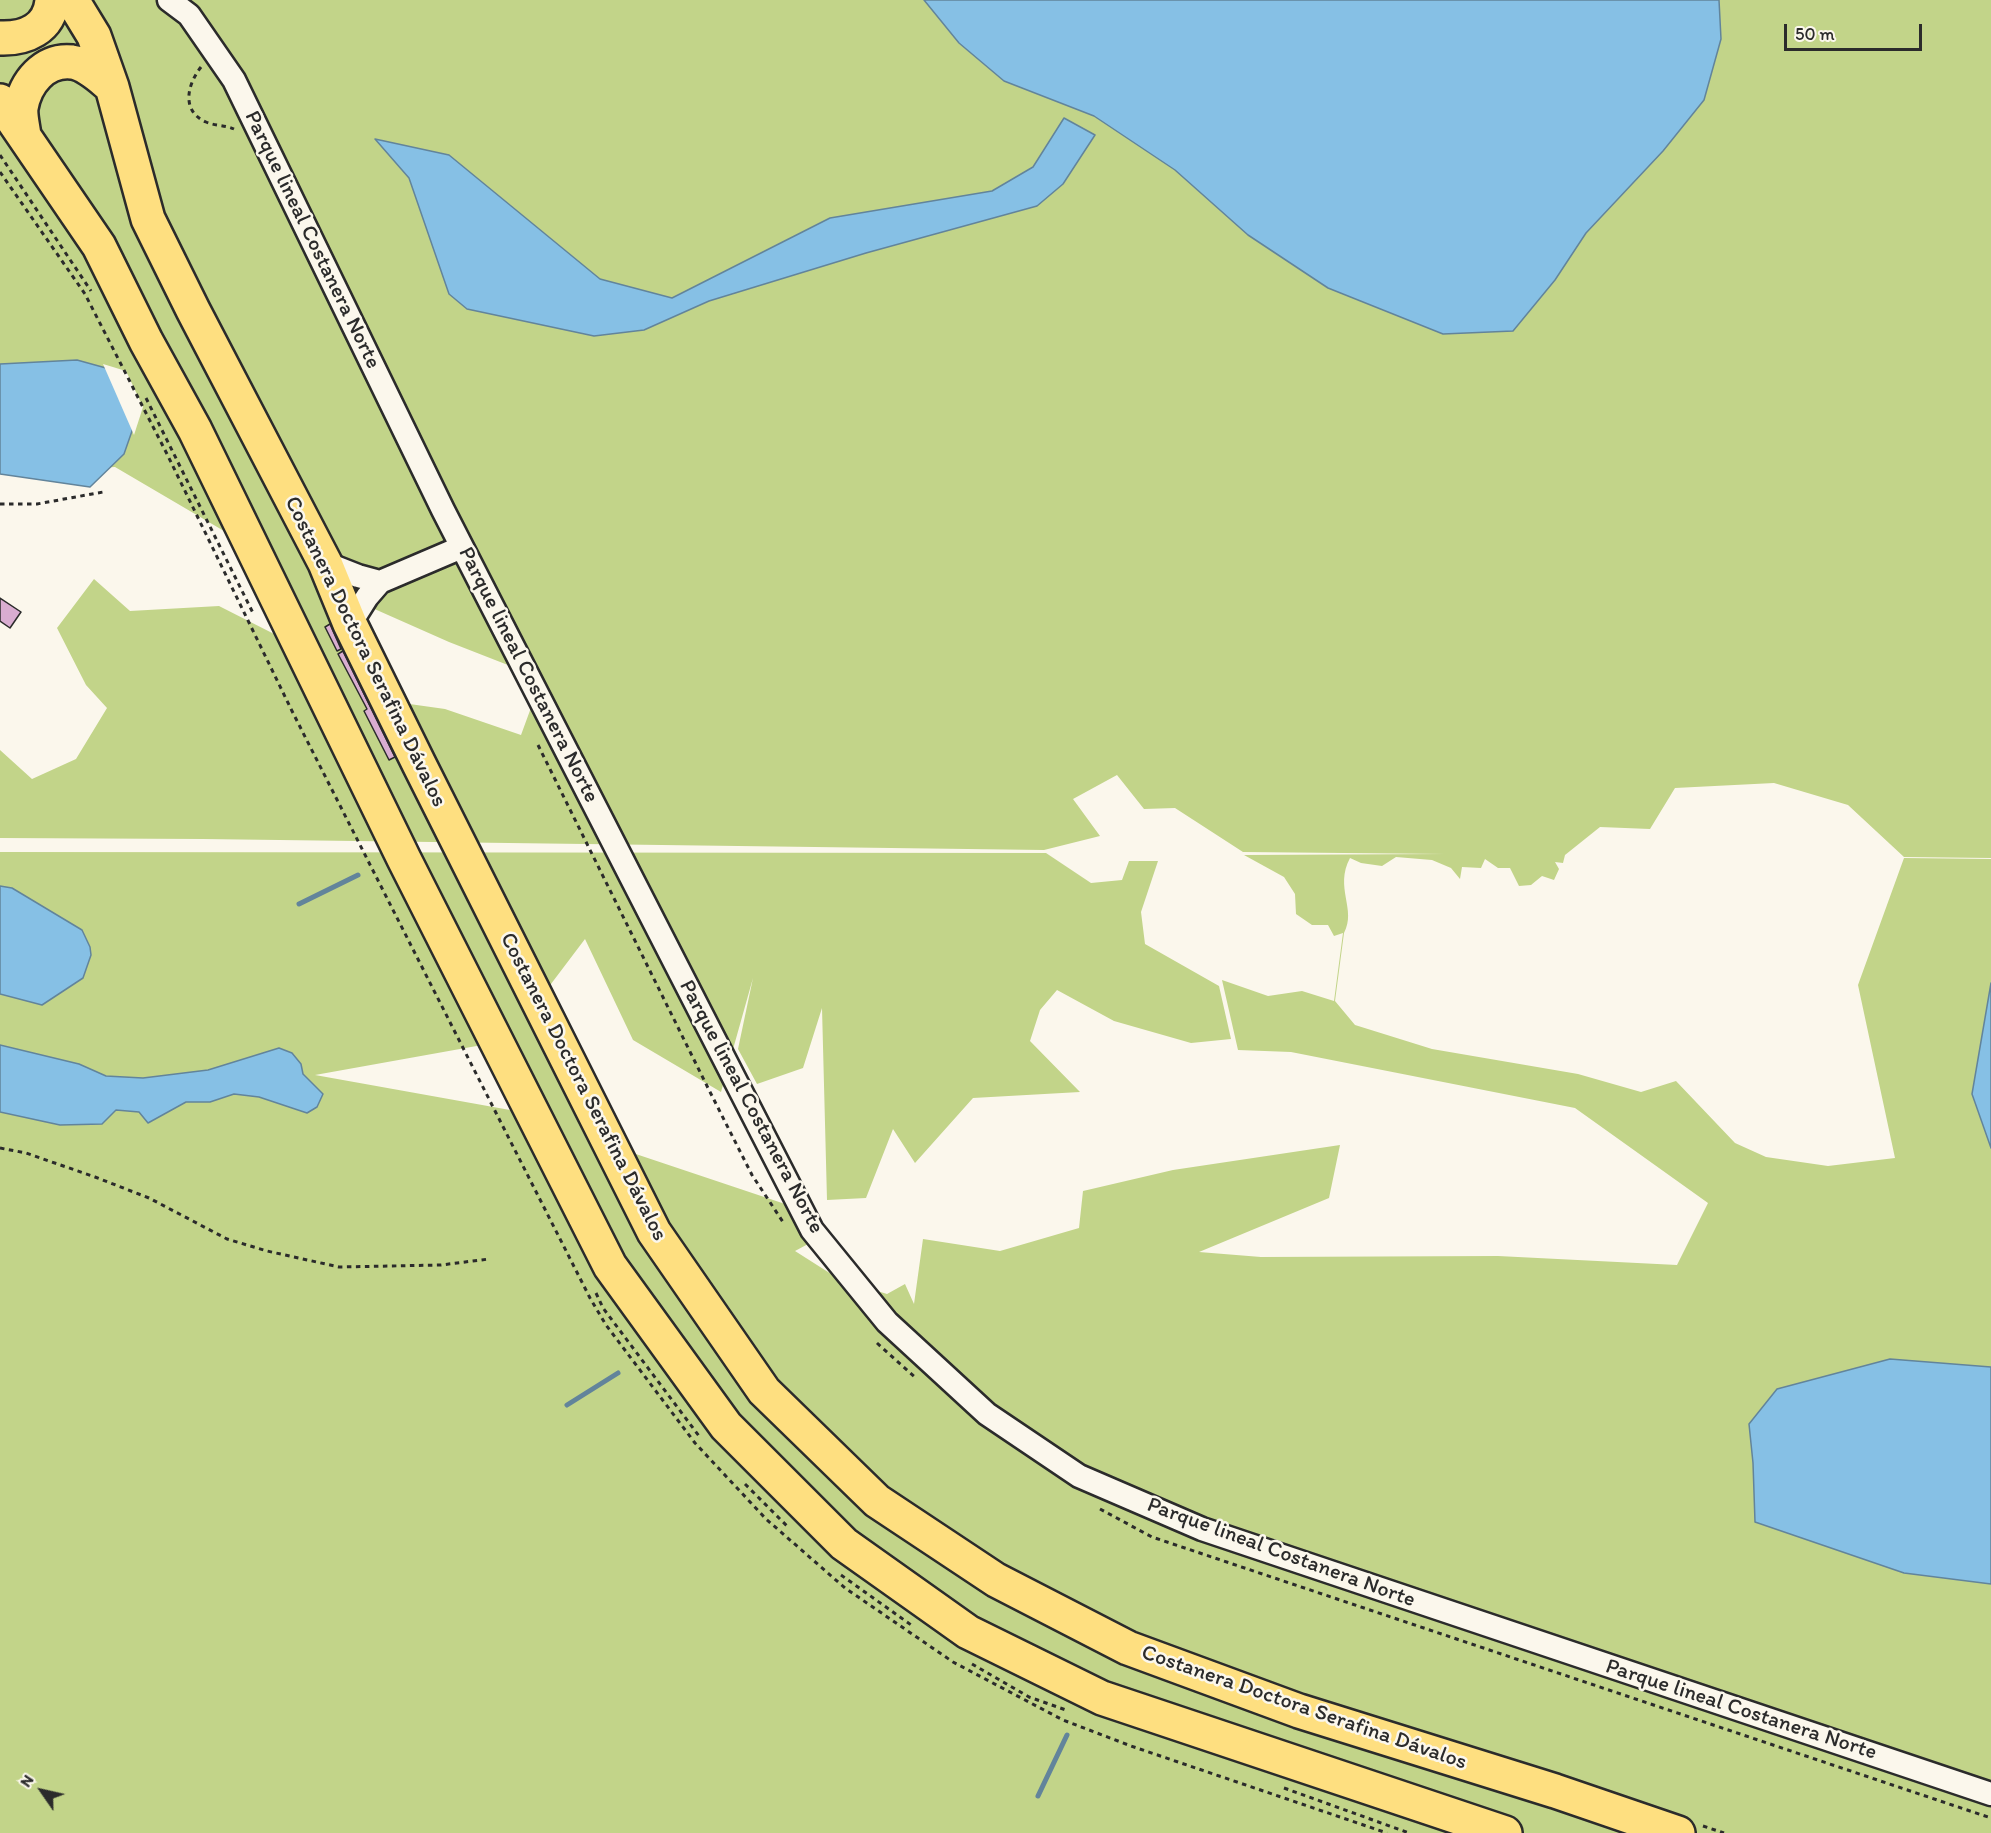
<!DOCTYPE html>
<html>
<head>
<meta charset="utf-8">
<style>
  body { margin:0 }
  #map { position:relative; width:1991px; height:1833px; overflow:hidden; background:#fbf7ec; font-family:Itim,sans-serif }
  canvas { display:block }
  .north { position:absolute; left:12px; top:1761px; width:60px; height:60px; -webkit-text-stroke:4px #fbf7ec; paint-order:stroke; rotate:304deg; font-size:16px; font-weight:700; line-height:24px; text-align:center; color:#2b2b2b }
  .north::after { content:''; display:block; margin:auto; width:21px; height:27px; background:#2b2b2b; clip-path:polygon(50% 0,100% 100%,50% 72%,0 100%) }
  .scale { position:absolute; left:1784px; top:24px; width:138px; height:27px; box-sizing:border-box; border:3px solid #2b2b2b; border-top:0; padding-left:8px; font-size:18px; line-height:21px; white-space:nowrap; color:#2b2b2b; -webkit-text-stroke:4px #fbf7ec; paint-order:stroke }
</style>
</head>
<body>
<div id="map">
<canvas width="1991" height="1833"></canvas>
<div class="north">N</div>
<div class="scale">50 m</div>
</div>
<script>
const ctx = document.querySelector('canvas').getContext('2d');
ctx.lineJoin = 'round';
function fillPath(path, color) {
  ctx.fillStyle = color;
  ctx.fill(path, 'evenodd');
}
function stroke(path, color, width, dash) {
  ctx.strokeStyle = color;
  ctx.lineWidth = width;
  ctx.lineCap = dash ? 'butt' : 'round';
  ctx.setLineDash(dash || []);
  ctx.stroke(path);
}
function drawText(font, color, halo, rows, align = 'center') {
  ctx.font = font + ' Itim,sans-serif';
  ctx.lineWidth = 5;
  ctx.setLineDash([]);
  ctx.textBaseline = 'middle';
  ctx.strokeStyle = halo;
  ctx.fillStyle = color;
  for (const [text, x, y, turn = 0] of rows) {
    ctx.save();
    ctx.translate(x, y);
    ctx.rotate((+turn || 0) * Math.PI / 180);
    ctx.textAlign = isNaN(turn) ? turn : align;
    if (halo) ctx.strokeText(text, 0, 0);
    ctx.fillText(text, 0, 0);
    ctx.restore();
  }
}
fillPath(new Path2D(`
  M0 0H1991V858L1904 857 1848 805 1774 783 1675 788 1650 829 1600 827 1565 855 1563 863 1555 862 1559 869 1554 880 1542 876 1531 885 1519 886 1510 868H1498L1485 859 1481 868 1462 867 1460 879 1451 868 1432 860 1396 857 1382 866 1361 863 1350 858C1334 888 1357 909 1344 933L1335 1001 1355 1025 1432 1049 1578 1074 1641 1092 1676 1081 1735 1143 1766 1157 1828 1166 1895 1158 1858 985 1904 858 1991 859V1833H0V852L1046 853 1091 883 1122 880 1129 861H1158L1141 912 1145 944 1219 986 1231 1039 1191 1043 1114 1021 1057 990 1040 1010 1030 1041 1080 1092 973 1098 915 1163 893 1129 866 1198 827 1200 822 1008 803 1068 757 1084 738 1049 753 978 721 1092 633 1040 585 939 529 1013 591 1139 803 1210 823 1236 795 1251 839 1279 887 1294 905 1284 914 1304 923 1239 1000 1251 1079 1228 1083 1191 1173 1170 1340 1145 1329 1198 1199 1252 1261 1257 1498 1256 1677 1265 1708 1203 1575 1108 1291 1052 1238 1050 1222 980 1268 996 1302 991 1334 1001 1343 933 1334 936 1328 925H1312L1296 914 1295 894 1284 877 1244 855 1445 854 1243 852 1175 808 1144 809 1117 775 1073 799 1100 836 1044 850 203 839 0 838V750L32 779 76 759 107 708 86 685 57 628 94 579 130 611 219 606 282 638 270 558 115 467 9 473 0 470ZM318 584 449 642 513 667 532 705 521 735 445 709 374 699ZM510 1040 552 1125 510 1110 315 1075Z`), '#c2d489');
const water = new Path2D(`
  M924 0H1719L1721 39 1704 100 1663 151 1586 233 1555 280 1513 331 1443 334 1328 288 1248 235 1175 170 1094 116 1004 81 959 43Z
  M1064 118 1095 135 1063 184 1037 206 866 253 709 301 644 330 594 336 467 309 449 294 409 178 375 139 449 155 600 279 672 298 830 218 992 191 1033 167Z
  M77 360 124 373 140 408 124 454 90 487 0 474V364Z
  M0 886 12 888 82 930 90 947 91 955 83 978 42 1005 0 994Z
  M1991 983V1148L1972 1094Z
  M0 1045 79 1064 106 1076 143 1078 208 1070 279 1048 292 1053 301 1064 303 1074 323 1094 317 1107 307 1113 259 1097 234 1094 210 1102H186L148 1123 139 1112 116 1110 102 1124 60 1125 0 1112Z
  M1890 1359 1991 1367V1584L1904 1573 1755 1522 1753 1463 1749 1424 1777 1389Z`);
fillPath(water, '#86c0e5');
stroke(water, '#62849b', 1.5);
fillPath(new Path2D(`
  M103 364 126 371 143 407 134 435Z`), '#fbf7ec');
stroke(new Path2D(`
  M299 904 358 875
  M567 1405 618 1373
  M1038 1796 1067 1735`), '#62849b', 5);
const building = new Path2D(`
  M0 598 21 612 10 628 0 621Z
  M330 624 341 649 337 651 325 627Z
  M343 651 395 757 389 760 364 711 367 709 338 654Z`);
fillPath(building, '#d9add1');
stroke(building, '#2b2b2b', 1.5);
const minor = new Path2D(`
  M169 0 189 15 234 80 443 510 812 1230 887 1322 987 1414 1079 1476 1202 1529 1991 1794
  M325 563 358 576 380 582
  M350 624 367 597 380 582 462 547`);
const trunk = new Path2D(`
  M72 0 94 36 112 87 148 219 193 310 325 563 350 624 419 764 654 1232 764 1391 877 1501 996 1580 1128 1648 1299 1711 1555 1791 1678 1833
  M0 38C25 39 50 29 52 0
  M0 101 99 246 146 341 195 430 404 859 610 1266 726 1426 844 1544 968 1632 1102 1698 1505 1833
  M24 136C23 127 20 116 21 108 25 83 44 59 72 62 87 64 101 78 112 87`);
stroke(minor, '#2b2b2b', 27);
stroke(trunk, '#2b2b2b', 38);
stroke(new Path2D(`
  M201 67C187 85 181 111 206 122 215 126 225 125 234 129
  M0 155 91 291
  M0 172 85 294 167 454 292 711 590 1298 606 1325 695 1443 766 1519 845 1588 953 1662 1063 1720 1131 1746 1387 1833
  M146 398 254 615
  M0 504H37L103 492
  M538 745 708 1088 752 1175 783 1222
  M0 1148 26 1153 95 1177 149 1198 227 1239 267 1251 339 1267 441 1265 489 1259
  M596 1293 603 1308 699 1436
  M877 1343 917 1379
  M745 1484 787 1526
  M1100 1509 1152 1537 1991 1818
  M841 1575 914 1627
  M972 1664 1029 1697 1066 1710
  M1284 1788 1409 1833
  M1703 1826 1724 1833`), '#2b2b2b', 3, [4.5, 4.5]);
stroke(minor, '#fbf7ec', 22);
stroke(trunk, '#fedf80', 33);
drawText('22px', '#2b2b2b', '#fbf7ec', [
  ["Parque lineal Costanera Norte",312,240,64],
  ["Costanera Doctora Serafina Dávalos",365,652,64],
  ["Parque lineal Costanera Norte",528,675,63],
  ["Costanera Doctora Serafina Dávalos",583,1087,63],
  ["Parque lineal Costanera Norte",751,1107,62],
  ["Parque lineal Costanera Norte",1281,1553,20],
  ["Costanera Doctora Serafina Dávalos",1304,1708,19],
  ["Parque lineal Costanera Norte",1741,1710,18]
]);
</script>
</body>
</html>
